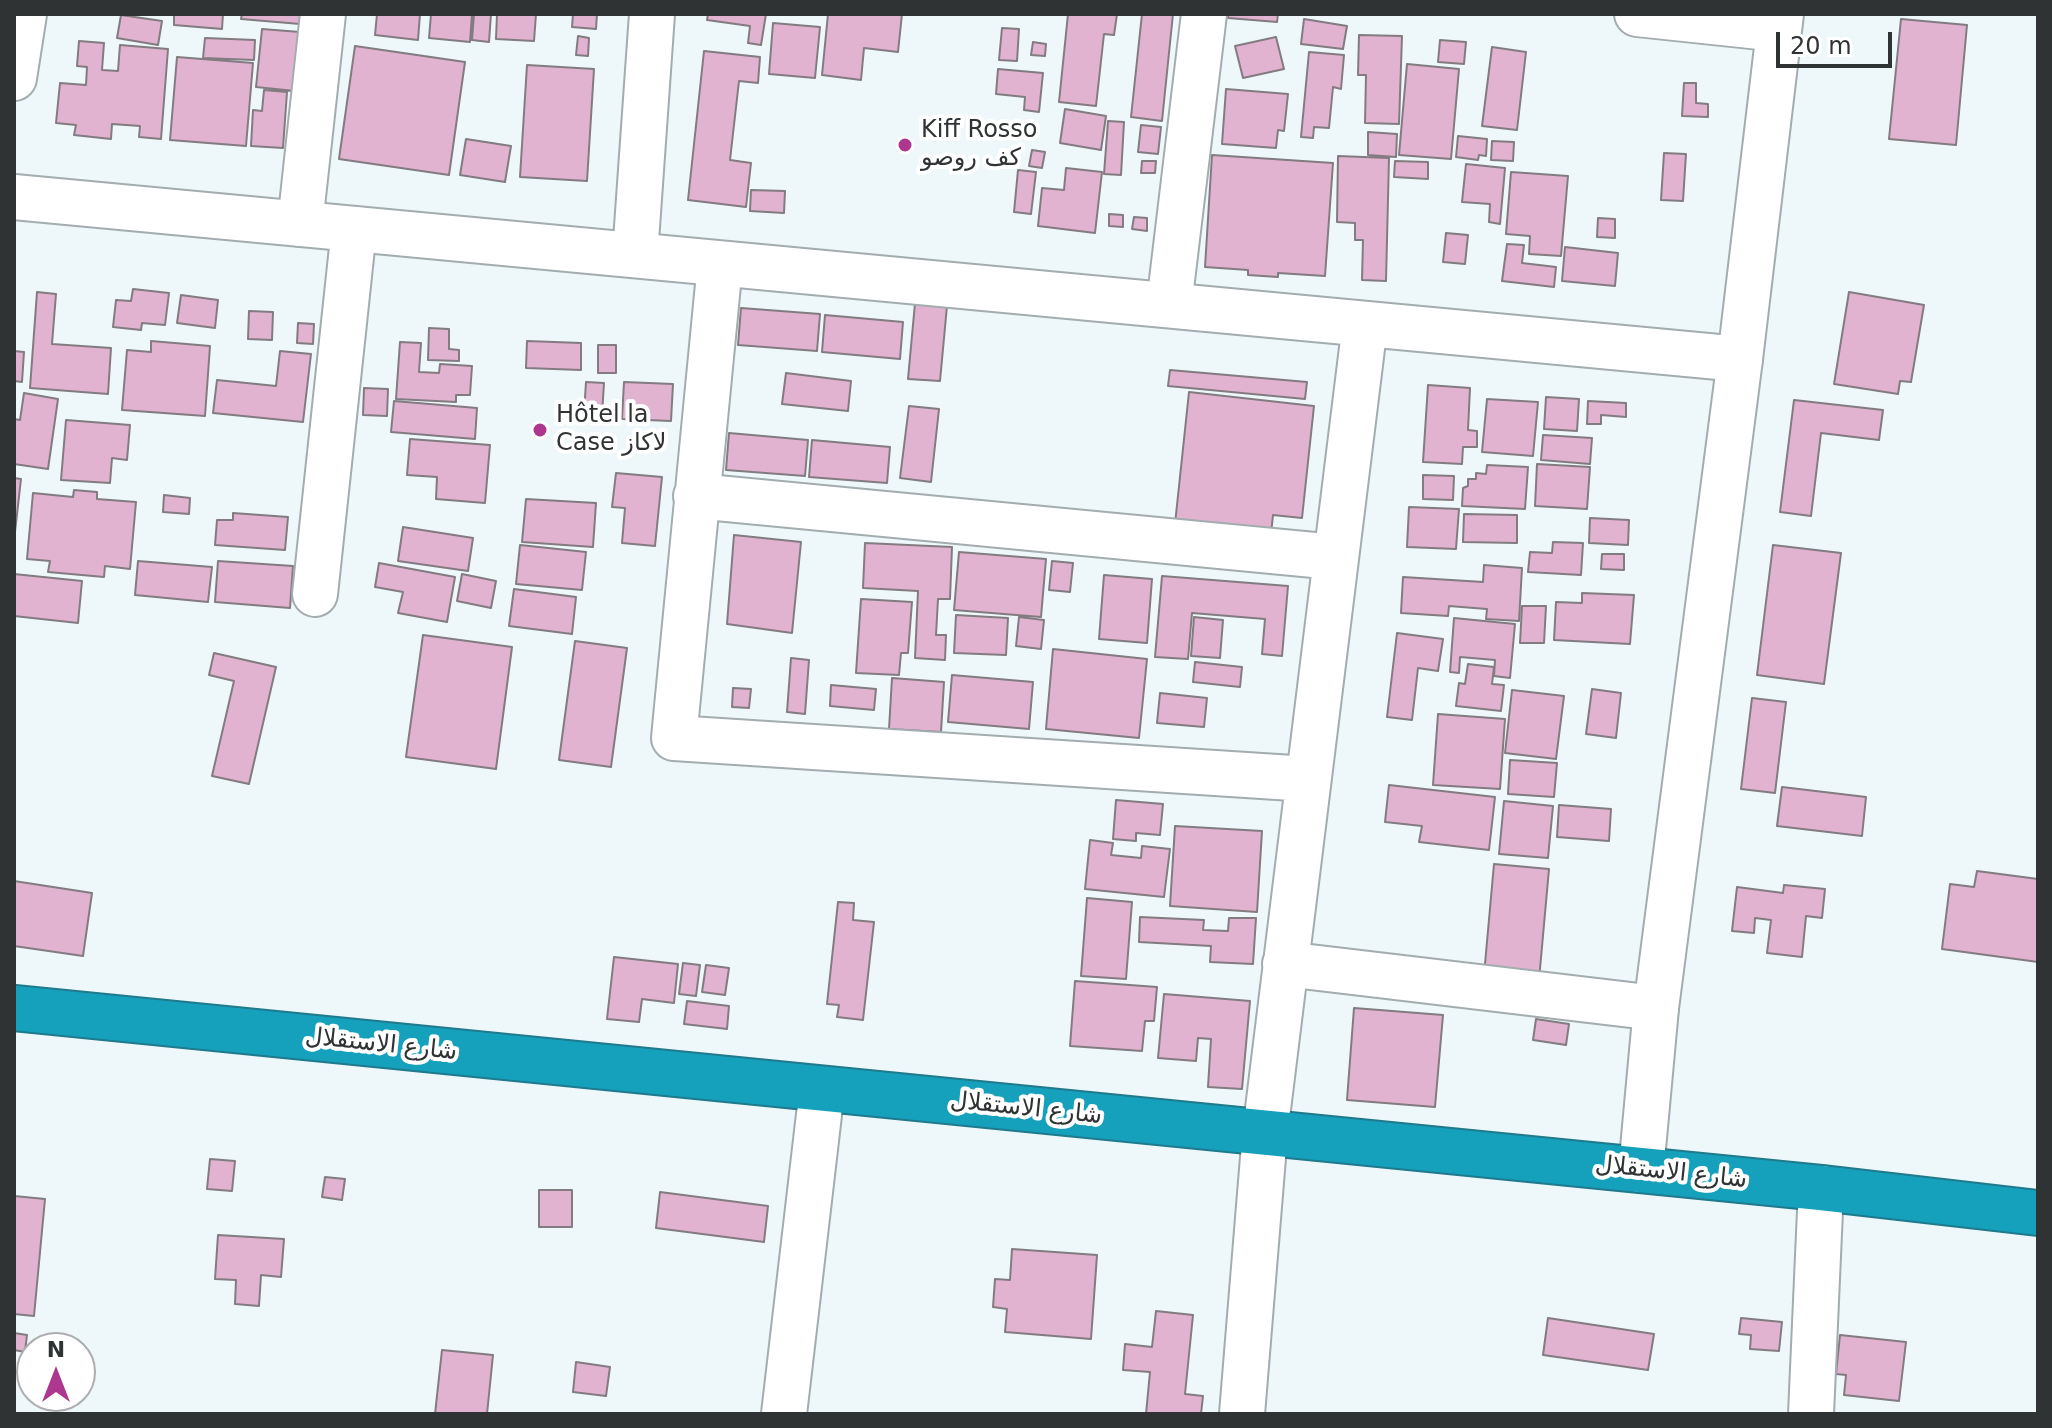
<!DOCTYPE html>
<html>
<head>
<meta charset="utf-8">
<style>
  body { margin:0 }
  #map { position:relative; width:2052px; height:1428px; overflow:hidden; background:#eef7fa; font-family:"DejaVu Sans",sans-serif }
  canvas { display:block }
  .frame { position:absolute; inset:0; border:16px solid #303334; pointer-events:none }
  .north { position:absolute; left:16px; top:1332px; width:80px; height:80px; box-sizing:border-box; background:#fff; border:2px solid #acadae; border-radius:50%; rotate:0deg; font-size:22px; font-weight:700; line-height:32px; text-align:center; color:#303334 }
  .north::after { content:''; display:block; margin:auto; width:28px; height:36px; background:#ad378e; clip-path:polygon(50% 0,100% 100%,50% 72%,0 100%) }
  .scale { position:absolute; left:1776px; top:32px; width:116px; height:36px; box-sizing:border-box; border:4px solid #303334; border-top:0; padding-left:10px; font-size:24px; line-height:28px; white-space:nowrap; color:#303334; -webkit-text-stroke:6px #fff; paint-order:stroke }
</style>
</head>
<body>
<div id="map">
<canvas width="2052" height="1428"></canvas>
<div class="frame"></div>
<div class="north">N</div>
<div class="scale">20 m</div>
</div>
<script>
const ctx = document.querySelector('canvas').getContext('2d');
ctx.lineJoin = 'round';
function fillPath(path, color) {
  ctx.fillStyle = color;
  ctx.fill(path, 'evenodd');
}
function stroke(path, color, width, dash) {
  ctx.strokeStyle = color;
  ctx.lineWidth = width;
  ctx.lineCap = dash ? 'butt' : 'round';
  ctx.setLineDash(dash || []);
  ctx.stroke(path);
}
function drawText(font, color, halo, rows, align = 'center') {
  ctx.font = font + ' "DejaVu Sans",Vazirmatn,sans-serif';
  ctx.lineWidth = 8;
  ctx.setLineDash([]);
  ctx.textBaseline = 'middle';
  ctx.strokeStyle = halo;
  ctx.fillStyle = color;
  for (const [text, x, y, turn = 0] of rows) {
    ctx.save();
    ctx.translate(x, y);
    ctx.rotate((+turn || 0) * Math.PI / 180);
    ctx.textAlign = isNaN(turn) ? turn : align;
    if (halo) ctx.strokeText(text, 0, 0);
    ctx.fillText(text, 0, 0);
    ctx.restore();
  }
}
const building = new Path2D(`
  M174 14H223L222 29 174 25Z
  M242 14H301L300 24 241 19Z
  M377 14H420L418 40 375 35Z
  M431 14H472L470 42 429 38Z
  M474 14H491L489 42 472 40Z
  M497 14H536L534 41 496 39Z
  M573 14H597L596 29 572 27Z
  M708 14H766L761 45 748 43 750 26 707 20Z
  M828 14H902L898 52 864 48 861 80 822 75Z
  M1068 14H1117L1114 35 1104 34 1096 106 1059 102Z
  M1142 14H1173L1162 121 1131 117Z
  M1228 14H1278L1277 22 1228 18Z
  M121 15 162 21 158 45 117 38Z
  M1304 19 1347 26 1343 49 1301 44Z
  M1901 19 1967 25 1956 145 1889 139Z
  M773 23 820 27 815 78 769 74Z
  M1002 28 1019 29 1017 61 999 60Z
  M262 29 300 32 295 91 256 87Z
  M1359 35 1402 36 1399 124 1365 123 1366 75H1358Z
  M578 36 589 38 588 56 576 55Z
  M1276 37 1284 69 1243 78 1235 46Z
  M205 38 255 40 254 60 203 58Z
  M1440 40 1466 42 1464 64 1438 62Z
  M79 41 104 43 102 70 118 71 120 45 168 49 161 139 139 137 140 126 112 124 111 139 74 135 76 125 56 123 60 83 86 85 87 67 77 66Z
  M1033 42 1046 44 1045 56 1031 55Z
  M355 46 465 62 449 175 339 159Z
  M1492 47 1526 52 1517 130 1482 126Z
  M704 51 760 57 758 83 739 81 730 160 751 163 746 207 688 200Z
  M1309 52 1344 55 1341 89 1333 87 1329 128 1314 127 1313 138 1301 137Z
  M177 57 253 63 246 146 170 140Z
  M1407 64 1459 69 1451 159 1399 155Z
  M527 65 594 69 587 181 520 177Z
  M998 69 1043 73 1039 112 1024 110 1025 97 996 94Z
  M1684 83H1696V103L1708 104V117L1682 116Z
  M1226 89 1288 94 1284 131 1278 130 1276 148 1222 144Z
  M264 90 287 92 283 148 251 146 253 110 262 111Z
  M1065 109 1106 116 1101 150 1060 143Z
  M1108 121 1124 122 1121 175 1104 174Z
  M1141 125 1161 127 1158 154 1138 152Z
  M1368 132 1397 134 1396 157 1368 155Z
  M1458 136 1487 139 1486 156 1479 155 1478 160 1456 157Z
  M466 139 511 146 505 182 460 175Z
  M1492 141 1514 142 1513 161 1491 160Z
  M1032 150 1045 152 1042 168 1029 166Z
  M1664 153 1686 154 1683 201 1661 200Z
  M1212 155 1333 163 1325 276 1278 273V277L1248 275V270L1205 267Z
  M1338 156 1389 158 1386 281 1362 280 1363 240H1355V223L1337 222Z
  M1142 161H1156L1155 173H1141Z
  M1395 161 1428 162V179L1394 177Z
  M1466 164 1505 168 1500 224 1489 222 1490 204 1462 202Z
  M1066 168 1102 172 1095 233 1038 226 1042 188 1064 190Z
  M1018 170 1036 172 1031 214 1014 212Z
  M1511 172 1568 176 1561 256 1529 254 1530 236 1506 234Z
  M751 190 785 191 784 213 750 211Z
  M1109 214 1123 215V227L1109 226Z
  M1134 217 1147 218V231L1132 229Z
  M1598 218 1615 219V238L1597 237Z
  M1446 233 1468 235 1465 264 1443 262Z
  M1507 244 1524 245 1522 263 1556 267 1554 287 1502 281Z
  M1565 247 1618 253 1615 286 1562 281Z
  M133 289 169 293 165 325 142 323 141 330 113 327 116 300 131 301Z
  M37 292 56 294 52 344 111 348 108 394 30 388Z
  M1849 292 1924 305 1911 382 1900 381 1898 394 1834 384Z
  M181 295 218 300 215 328 177 323Z
  M915 303 947 306 940 381 908 379Z
  M741 308 820 314 817 351 738 345Z
  M249 311 273 312 272 340 248 339Z
  M825 315 903 322 900 359 822 352Z
  M298 323 314 324 313 344 297 343Z
  M429 328 449 329V349L459 350V361L428 360Z
  M151 341 210 346 205 416 122 410 127 350 151 352Z
  M527 341 581 343V370L526 368Z
  M400 342 421 343 419 372 439 373 440 364 472 366 470 395H456V402L396 399Z
  M598 345H616V373H598Z
  M14 351 24 352 22 382 14 381Z
  M280 351 311 354 303 422 213 413 217 380 276 386Z
  M1170 370 1307 382 1305 399 1168 386Z
  M786 373 851 381 848 411 782 404Z
  M586 382 604 383 602 415 584 413Z
  M624 382 673 384 671 421 622 419Z
  M1428 385 1470 388 1468 430 1477 431V447H1463L1462 464 1423 462Z
  M364 388 388 389 387 416 363 415Z
  M1189 392 1314 406 1302 518 1273 515 1271 534 1175 524Z
  M24 393 58 399 48 469 14 464V419L20 420Z
  M1546 397 1579 399 1577 431 1544 429Z
  M1487 399 1538 402 1533 456 1482 452Z
  M1794 400 1883 410 1879 440 1821 433 1811 516 1780 512Z
  M394 401 477 408 475 439 391 432Z
  M1588 401 1626 403V417L1601 415V424H1587Z
  M909 406 939 409 931 482 900 478Z
  M66 420 130 425 127 460 112 458 110 483 61 480Z
  M729 433 808 440 805 476 726 470Z
  M1543 435 1592 438 1590 464 1541 460Z
  M410 439 490 445 485 503 436 499 437 477 407 475Z
  M812 440 890 447 887 483 809 477Z
  M1537 464 1590 467 1587 509 1535 506Z
  M1487 465 1528 467 1525 509 1462 506 1463 488 1468 486V479H1476V473L1486 474Z
  M616 473 662 477 655 546 622 543 625 508 612 507Z
  M1423 475 1454 476 1453 500 1423 499Z
  M14 478 21 479 14 541Z
  M74 490 97 492V499L136 502 130 569 105 566 104 577 48 572 50 561 27 559 33 493 73 497Z
  M164 495 190 498 189 514 163 512Z
  M526 499 596 503 593 547 522 542Z
  M1409 507 1459 509 1456 549 1407 547Z
  M233 513 288 517 285 550 215 545 217 520H233Z
  M1464 514 1517 515V543L1463 542Z
  M1590 518 1629 520 1628 545 1589 543Z
  M403 527 473 538 468 571 398 561Z
  M734 535 801 542 792 633 727 624Z
  M1553 542 1583 543 1581 575 1528 572 1530 552 1552 553Z
  M865 543 952 547 950 599H938L936 635H946L945 660 915 658 918 591 863 588Z
  M520 545 586 552 582 590 516 584Z
  M1773 545 1841 553 1824 684 1757 675Z
  M959 552 1046 559 1041 617 954 610Z
  M1602 554H1624V570L1601 569Z
  M138 561 212 567 208 602 135 595Z
  M218 561 293 566 290 608 215 602Z
  M1052 561 1073 563 1070 592 1049 590Z
  M379 563 455 577 447 622 398 613 403 592 375 587Z
  M1484 565 1522 568 1519 621 1486 619 1487 609 1449 606 1448 616 1401 613 1403 577 1483 582Z
  M14 574 82 581 78 623 14 616Z
  M462 574 496 581 491 608 457 601Z
  M1104 575 1152 579 1147 643 1099 639Z
  M1162 576 1288 586 1282 656 1262 654 1265 619 1192 613 1188 659 1155 657Z
  M514 589 576 597 572 634 509 626Z
  M1582 593 1634 595 1630 644 1554 640 1556 602 1582 603Z
  M861 599 912 602 908 653H901L899 675 856 673Z
  M1522 606H1546L1544 643H1520Z
  M956 615 1008 618 1006 655 954 653Z
  M1019 617 1044 620 1041 649 1016 646Z
  M1194 617 1223 620 1220 658 1191 656Z
  M1454 618 1515 624 1510 678 1494 676 1495 660 1460 657 1459 673 1450 672Z
  M1397 633 1443 639 1438 671 1418 668 1412 720 1387 717Z
  M423 635 512 647 496 769 406 757Z
  M575 641 627 648 611 767 559 760Z
  M1053 649 1147 659 1139 738 1046 729Z
  M214 653 276 667 249 784 212 776 234 681 209 675Z
  M791 658 809 660 805 714 787 712Z
  M1195 662 1242 667 1240 687 1193 682Z
  M1468 664 1494 667 1492 684 1504 685 1501 711 1456 706 1459 683 1465 684Z
  M952 675 1033 682 1029 729 948 722Z
  M892 678 944 682 941 732 889 729Z
  M831 685 876 689 874 710 830 706Z
  M733 688 751 689 749 708 732 707Z
  M1592 689 1621 693 1616 738 1586 734Z
  M1512 690 1564 696 1556 759 1505 753Z
  M1160 693 1207 698 1204 727 1157 723Z
  M1752 698 1786 702 1775 793 1741 789Z
  M1438 714 1505 719 1500 789 1433 785Z
  M1510 760 1557 763 1554 797 1508 794Z
  M1389 785 1495 797 1489 850 1419 842 1422 826 1385 822Z
  M1782 787 1866 797 1862 836 1777 826Z
  M1116 800 1163 804 1160 835 1136 833V841L1113 839Z
  M1504 801 1553 806 1548 858 1499 854Z
  M1559 805 1611 809 1609 841 1557 837Z
  M1175 826 1262 831 1257 912 1170 906Z
  M1090 840 1113 843 1111 855 1141 858 1142 846 1170 849 1164 897 1085 889Z
  M1494 864 1549 869 1539 980 1484 975Z
  M1977 871 2038 879V962L1942 949 1950 884 1974 887Z
  M14 881 92 893 83 956 14 946Z
  M1784 885 1825 889 1822 918 1806 916 1802 957 1767 953 1771 920 1755 918 1754 933 1732 931 1737 887 1783 893Z
  M1087 898 1132 902 1126 979 1081 976Z
  M838 902 854 903 853 920 874 922 863 1020 837 1017 839 1005 827 1004Z
  M1140 917 1204 920 1203 930 1228 931 1229 918H1256L1253 964 1210 962 1211 946 1139 942Z
  M614 957 678 964 674 1003 642 999 639 1022 607 1019Z
  M683 963 700 965 696 996 679 994Z
  M706 965 729 968 725 995 702 992Z
  M1075 981 1157 987 1154 1021H1145L1142 1051 1070 1046Z
  M1164 994 1250 1001 1242 1089 1208 1087 1211 1039 1198 1038 1196 1061 1158 1058Z
  M687 1001 729 1006 727 1029 684 1024Z
  M1354 1008 1443 1015 1435 1107 1347 1100Z
  M1536 1019 1569 1024 1566 1045 1533 1040Z
  M210 1159 235 1161 232 1191 207 1189Z
  M325 1177 345 1179 342 1200 322 1197Z
  M539 1190H572V1227H539Z
  M660 1192 768 1206 764 1242 656 1228Z
  M14 1196 45 1199 34 1316 14 1314Z
  M218 1235 284 1239 281 1277 261 1275 259 1306 235 1304 236 1280 215 1279Z
  M1012 1249 1097 1255 1091 1339 1005 1332 1007 1309 993 1307 995 1279 1010 1280Z
  M1156 1311 1193 1315 1185 1394 1203 1396 1201 1414H1146L1150 1372 1123 1370 1125 1344 1152 1347Z
  M1548 1318 1654 1334 1648 1370 1543 1355Z
  M1741 1318 1782 1322 1779 1351 1750 1349 1751 1335 1739 1334Z
  M14 1333 27 1335 25 1352 14 1350Z
  M1840 1335 1906 1342 1899 1401 1844 1395 1846 1375 1836 1374Z
  M442 1350 493 1355 487 1414H435Z
  M576 1362 610 1367 606 1396 573 1392Z`);
fillPath(building, '#e2b3d1');
stroke(building, '#827b80', 2);
const street = new Path2D(`
  M1637 14 1779 29
  M14 78 24 14
  M300 224 323 14
  M635 255 652 14
  M720 264 674 738 1308 779
  M1169 305 1204 14
  M1740 359 1781 14
  M696 496 1335 557
  M315 594 354 229
  M1285 964 1656 1008
  M784 1414 822 1089
  M1242 1414 1265 1133 1365 324
  M1811 1414 1821 1188`);
const secondary = new Path2D(`
  M14 197 1740 359 1656 1008 1641 1170`);
const highway = new Path2D(`
  M14 1008 1821 1188 2038 1213`);
stroke(street, '#a3acae', 48);
stroke(secondary, '#a3acae', 48);
stroke(highway, '#1e7a8c', 48);
stroke(street, '#fff', 44);
stroke(secondary, '#fff', 44);
stroke(highway, '#15a1bb', 44);
for (const [x, y, r, color] of [
  [905,145,8,"#ad378e"],
  [540,430,8,"#ad378e"]
]) {
  const dot = new Path2D();
  dot.arc(x, y, r, 0, 2 * Math.PI);
  ctx.fillStyle = color;
  ctx.fill(dot);
  stroke(dot, '#fff', 3);
}
drawText('24px', '#303334', '#fff', [
  ["Kiff Rosso",921,131],
  ["كف روصو",921,159],
  ["Hôtel la",556,416],
  ["Case لاكاز",556,444]
], 'left');
drawText('24px', '#303334', '#fff', [
  ["شارع الاستقلال",381,1045,6],
  ["شارع الاستقلال",1026,1109,6],
  ["شارع الاستقلال",1671,1173,6]
]);
</script>
</body>
</html>
